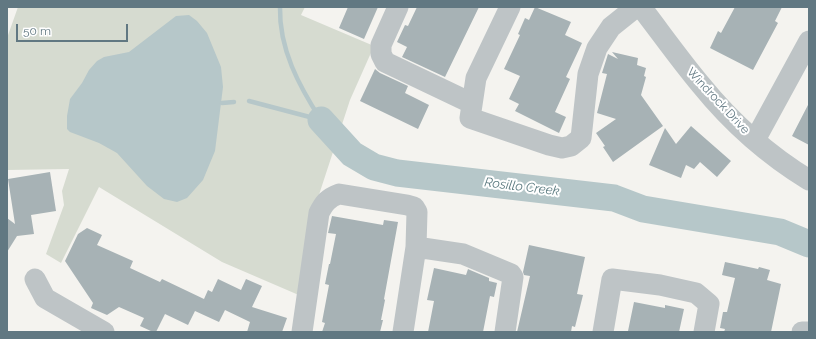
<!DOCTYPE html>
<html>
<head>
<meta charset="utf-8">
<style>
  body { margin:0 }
  #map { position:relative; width:816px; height:339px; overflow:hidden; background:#f4f3ef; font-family:Raleway,sans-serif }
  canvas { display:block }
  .frame { position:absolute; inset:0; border:8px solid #617882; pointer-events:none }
  .scale { position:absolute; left:16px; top:24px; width:112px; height:18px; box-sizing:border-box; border:2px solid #617882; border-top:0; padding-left:5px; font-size:12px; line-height:14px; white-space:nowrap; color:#617882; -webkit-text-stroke:3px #fff; paint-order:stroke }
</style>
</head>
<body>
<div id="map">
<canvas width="816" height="339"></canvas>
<div class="frame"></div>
<div class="scale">50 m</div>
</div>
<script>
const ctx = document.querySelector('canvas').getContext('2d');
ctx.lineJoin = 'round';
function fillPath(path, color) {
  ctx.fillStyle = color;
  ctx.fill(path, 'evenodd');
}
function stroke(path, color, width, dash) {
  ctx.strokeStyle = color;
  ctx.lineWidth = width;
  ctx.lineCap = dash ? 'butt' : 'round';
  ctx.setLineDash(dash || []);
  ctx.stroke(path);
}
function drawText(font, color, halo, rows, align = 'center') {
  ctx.font = font + ' Raleway,sans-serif';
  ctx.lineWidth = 4;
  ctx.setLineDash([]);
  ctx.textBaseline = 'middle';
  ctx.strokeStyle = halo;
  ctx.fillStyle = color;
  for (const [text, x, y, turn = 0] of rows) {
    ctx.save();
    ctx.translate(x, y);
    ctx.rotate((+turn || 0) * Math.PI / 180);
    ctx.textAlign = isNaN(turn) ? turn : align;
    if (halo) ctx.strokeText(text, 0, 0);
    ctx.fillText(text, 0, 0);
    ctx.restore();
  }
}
fillPath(new Path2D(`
  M18 7H305L301 15 374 46 350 100 315 207 301 296 222 262 99 187 61 263 46 254 64 205 62 191 69 169 7 170V38Z`), '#d6dbd0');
fillPath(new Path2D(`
  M189 15 197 21 207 33 221 67 223 87 215 151 203 180 187 198 177 202 164 199 147 186 117 153 99 143 70 132 67 129V116L70 99 82 83 89 70 97 61 104 57 129 52 176 16Z`), '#b6c7c9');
stroke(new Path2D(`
  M280 7C279 49 299 86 321 120
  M249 101 321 120
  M222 103 234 102`), '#b6c7c9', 4.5);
stroke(new Path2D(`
  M321 120 352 154 374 167 397 173 614 198 643 209 780 232 809 244`), '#b6c7c9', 27);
fillPath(new Path2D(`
  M348 7H378L364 39 339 28Z
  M417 7H479L445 77 402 57 407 47 397 42 405 25 408 26Z
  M535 7 571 22 565 35 582 43 566 77 570 79 555 112 566 117 559 133 515 111 519 104 509 99 520 76 504 69 520 35 518 34 525 18 529 20Z
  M735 7H782L775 21 778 23 753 70 710 48 718 31 721 33Z
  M612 52 638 58 637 65 646 68 644 76 646 77 641 95 663 126 613 162 603 147 605 146 596 133 616 119 597 113 607 74 602 73 608 54 618 59Z
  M375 69 380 73 408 86 405 93 429 105 418 129 360 101Z
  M809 103V145L792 136Z
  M691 126 731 161 717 177 700 162 694 169 686 165 681 178 649 165 665 128 676 144Z
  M50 172 56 211 31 215 34 234 17 236 7 252V218L15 224 8 179Z
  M332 216 383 225 384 220 398 222 384 299 385 300 381 320H383L380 332H322L325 323 322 322 329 285 325 284 329 264H330L336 234 328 233Z
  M87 228 102 235 97 245 133 261 130 268 160 282 162 279 204 299 208 290 212 292 218 279 241 290 246 279 262 286 252 307 287 318 282 332H247L250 322 225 310 219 322 195 311 188 325 165 314 156 332H153L140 326 144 318 119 307 107 315 91 308 93 303 65 261 78 234Z
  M529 245 585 257 577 294 583 295 575 327 572 326 571 332H517L530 276 524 275 523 272Z
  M725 262 758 269 759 267 770 270 767 280 781 284 771 332H724L725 329 720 328 723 312H727L735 278 722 275Z
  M434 268 466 275 468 269 470 270 489 278V281L497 283 494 297 490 296 483 332H428L434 301 427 300Z
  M634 302 665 308V305L684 309 679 332H635L628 331Z`), '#a7b2b5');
stroke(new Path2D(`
  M398 7 381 45V54L385 62 471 103
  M510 7 476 78 470 118 549 145 562 148 571 146 581 138 588 74 597 48 611 27 636 7
  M641 7C661 33 680 60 701 85 731 122 768 155 809 180
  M755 140 809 41
  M35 279 45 298 104 332
  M302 332 319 213C324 203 328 198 339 194L407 205 414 207 417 212 416 247
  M403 332 416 247 463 254 511 274 513 277 505 332
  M603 332 612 279 660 285 696 293 709 304 704 332
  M802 332H808`), '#bec4c6', 21);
drawText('12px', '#617882', '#fff', [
  ["Windrock Drive",718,101,47]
]);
drawText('italic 13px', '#5c7b80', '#fff', [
  ["Rosillo Creek",522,187,7]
]);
</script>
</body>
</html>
